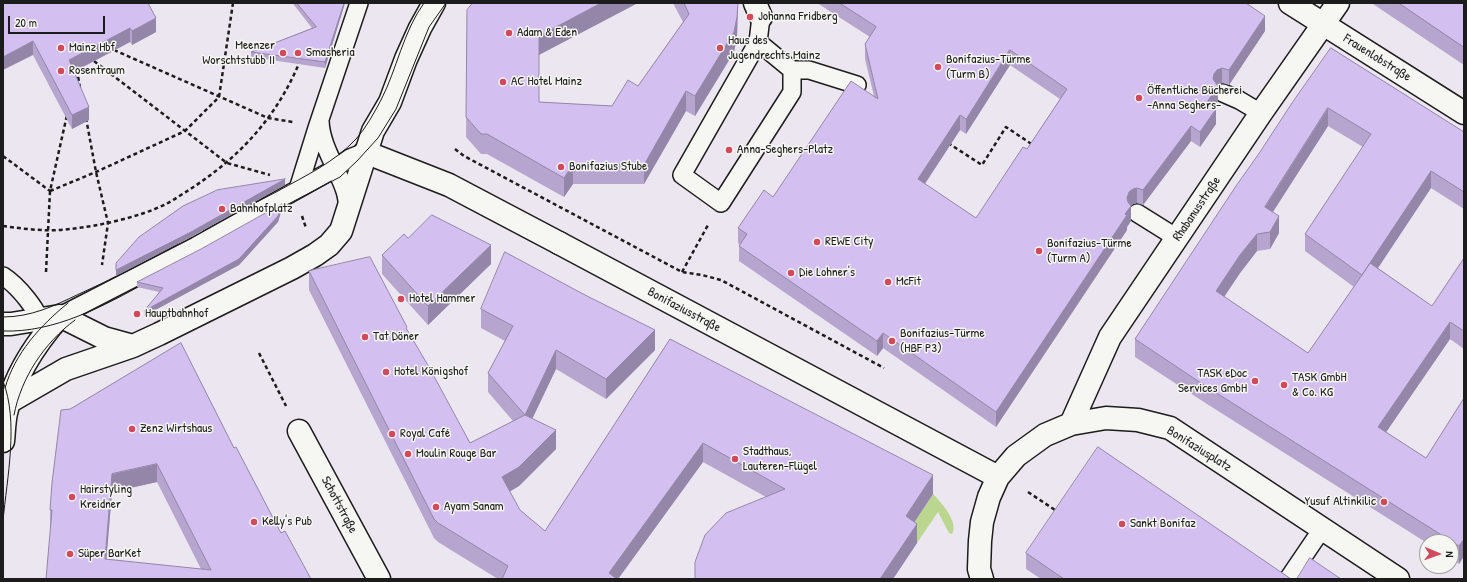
<!DOCTYPE html>
<html>
<head>
<meta charset="utf-8">
<style>
  body { margin:0 }
  #map { position:relative; width:1467px; height:582px; overflow:hidden; background:#ece6f1; font-family:"Patrick Hand",sans-serif }
  canvas { display:block }
  .frame { position:absolute; inset:0; border:4px solid #1c1c1c; pointer-events:none }
  .north { position:absolute; left:1419px; top:534px; width:40px; height:40px; box-sizing:border-box; background:#f6f6f2; border:1px solid #9f9f9c; border-radius:50%; rotate:92deg; font-size:11px; font-weight:700; line-height:16px; text-align:center; color:#1c1c1c }
  .north::after { content:''; display:block; margin:auto; width:14px; height:18px; background:#d1495b; clip-path:polygon(50% 0,100% 100%,50% 72%,0 100%) }
  .scale { position:absolute; left:8px; top:16px; width:97px; height:18px; box-sizing:border-box; border:2px solid #1c1c1c; border-top:0; padding-left:5px; font-size:12px; line-height:14px; white-space:nowrap; color:#1c1c1c; -webkit-text-stroke:3px #f6f6f2; paint-order:stroke }
</style>
</head>
<body>
<div id="map">
<canvas width="1467" height="582"></canvas>
<div class="frame"></div>
<div class="north">N</div>
<div class="scale">20 m</div>
</div>
<script>
const ctx = document.querySelector('canvas').getContext('2d');
ctx.lineJoin = 'round';
function fillPath(path, color) {
  ctx.fillStyle = color;
  ctx.fill(path, 'evenodd');
}
function stroke(path, color, width, dash) {
  ctx.strokeStyle = color;
  ctx.lineWidth = width;
  ctx.lineCap = dash ? 'butt' : 'round';
  ctx.setLineDash(dash || []);
  ctx.stroke(path);
}
function drawText(font, color, halo, rows, align = 'center') {
  ctx.font = font + ' "Patrick Hand",sans-serif';
  ctx.lineWidth = 3;
  ctx.setLineDash([]);
  ctx.textBaseline = 'middle';
  ctx.strokeStyle = halo;
  ctx.fillStyle = color;
  for (const [text, x, y, turn = 0] of rows) {
    ctx.save();
    ctx.translate(x, y);
    ctx.rotate((+turn || 0) * Math.PI / 180);
    ctx.textAlign = isNaN(turn) ? turn : align;
    if (halo) ctx.strokeText(text, 0, 0);
    ctx.fillText(text, 0, 0);
    ctx.restore();
  }
}
fillPath(new Path2D(`
  M933 494C941 502 959 522 952 534L949 533 938 512 917 543 906 535Z`), '#bbd78f');
const service = new Path2D(`
  M758 42 792 70V92L721 203 682 175 758 42 761 17
  M792 70H809L857 85
  M1223 93 1239 100 1261 113
  M320 121C321 146 337 167 345 191 347 197 347 203 349 209
  M298 189 317 128 359 3
  M1137 213 1177 238
  M3 276C17 285 41 312 42 329
  M60 316 196 246 336 168 350 158 365 152
  M1288 579 1322 529`);
const pedestrian = new Path2D(`
  M365 152 449 185 559 243
  M3 324H11L60 316 104 338 133 346
  M9 402 66 369 133 346 159 334 292 268 315 255 329 245 341 231 373 131 390 102 406 59 420 28 434 3
  M3 441C4 432 4 422 6 413 14 376 35 344 60 316`);
const minor = new Path2D(`
  M755 3 761 17
  M1290 3 1464 113
  M559 243 998 477
  M1071 424 1110 337 1261 113 1338 3
  M299 431 379 579
  M982 579 979 569 980 541 982 522 989 497 998 477 1016 456 1045 435 1071 424 1106 418 1138 420 1170 428 1398 579`);
stroke(service, '#1c1c1c', 20);
stroke(pedestrian, '#1c1c1c', 25);
stroke(minor, '#1c1c1c', 25);
stroke(new Path2D(`
  M114 50 268 118 293 122
  M94 61 227 163 270 175
  M77 70 80 88
  M86 118 96 172 108 223 102 265
  M948 143 982 165 1006 127 1033 145
  M455 149 464 156 682 272 702 275 721 280 884 368
  M3 156 50 191
  M50 191 96 172 185 131 219 97 233 3
  M302 216 306 228
  M3 226C25 229 47 232 70 229 99 226 140 217 166 204 174 200 182 194 189 190 240 157 277 117 300 61
  M46 272 50 191 67 115
  M682 272 708 225
  M259 353 286 406
  M1028 492 1058 512`), '#1c1c1c', 2.5, [4, 3]);
stroke(service, '#f6f6f2', 17);
stroke(pedestrian, '#f6f6f2', 22);
stroke(minor, '#f6f6f2', 22);
stroke(new Path2D(`
  M273 212 340 177 357 161 378 138 396 109 429 27 446 3
  M203 231C228 217 253 204 278 191 305 176 335 162 356 139 366 128 374 113 381 100 397 69 403 32 424 3
  M3 317C31 317 54 306 79 294 113 279 145 262 178 244
  M3 331C54 333 104 306 147 282
  M3 381C19 422 7 477 3 521
  M5 388C15 353 40 326 68 303
  M14 415C21 378 44 343 75 320`), '#1c1c1c', 1);
fillPath(new Path2D(`
  M3 3 156 32 132 45 130 42 74 72 89 120 72 129 33 55Z
  M293 3H345L325 68 251 57V52L312 28 294 5Z
  M673 3H738L737 37 734 52 695 116 686 111 644 184H573L564 197 487 154H481L466 137 467 10 539 55V102L612 106 638 86 683 22Z
  M817 3H1246L1265 31 1229 85 1222 83 1217 85 1218 101 1214 107 1216 124 1200 147 1191 141 1143 205 1137 203 1133 204 1131 206V221L1127 227V230L996 427 883 348 877 356 739 261V246L740 245 738 243V228L773 197 874 96 865 59V44L870 37ZM1010 65 1060 99 1027 149 976 218 925 184 960 130 966 134Z
  M1373 3H1464V65L1373 4Z
  M1331 48 1464 132V209L1431 188 1378 268 1432 306 1464 258V349L1450 339 1386 432 1426 458 1464 398V556L1459 564 1451 558V542H1427V543L1207 404 1135 357V339ZM1328 126 1363 147 1305 234V251L1354 287 1308 353 1224 297 1240 273 1257 251 1270 249 1279 233 1273 212Z
  M282 209 278 222 239 265 144 316 159 292 137 287V282Z
  M408 238 491 264 428 325 382 274V255Z
  M309 271 407 331 470 443 513 421 488 392V373L505 341 481 328V309L655 350 606 399 556 369 532 419 556 449 519 486 509 492 520 510 545 531 670 339 933 494 914 522 917 543 893 579H695L766 497 703 462 618 579H498L438 542 434 538 309 290Z
  M181 343 234 448 236 447 281 533 285 531 311 579H46L51 528H50V510L52 483 61 410 70 409ZM157 482 201 569 106 559 112 492Z
  M1026 553 1291 579H1041L1026 569Z`), '#b6a5ce');
fillPath(new Path2D(`
  M344 3H345L325 68V62Z
  M601 3H638L539 55V36Z
  M738 3 737 37 734 52 695 116V96Z
  M1265 16V31L1229 85V70Z
  M156 18V32L132 45V31Z
  M130 28V42L69 74V60Z
  M33 41V55L3 70V57Z
  M1010 50V65L966 134V119Z
  M1222 68V83L1217 85 1214 89 1218 86V101L1207 117V102L1213 79 1214 74 1217 70Z
  M686 91V111L644 184V165Z
  M89 107V120L72 129V115Z
  M1328 108V126L1265 224V207Z
  M1216 109V124L1200 147V132Z
  M960 115V130L918 194V179Z
  M1191 126V141L1143 205V190Z
  M573 164V184L564 197V178Z
  M1431 171V188L1362 292V275Z
  M285 179V185L191 237 116 276V270Z
  M1137 188V203L1133 204 1129 207 1131 206V221L1127 227V230L996 427V412L1127 198 1129 192 1133 189Z
  M282 204V209L278 222 239 265 144 316V311Z
  M1279 216V233L1270 249V232Z
  M1257 234V251L1240 273 1216 309V291L1240 255Z
  M491 245V264L428 325V306Z
  M1450 322V339L1378 444V427Z
  M655 330V350L606 399V379Z
  M883 333V348L877 356V341Z
  M556 350V369L525 434V415Z
  M556 430V449L519 486 502 496V477Z
  M703 443V462L618 579H609V573Z
  M157 464V482L112 492 105 577V559L112 474Z
  M933 475V494L906 535V516Z
  M917 524V543L893 579H880Z
  M1464 539V556L1459 564V546Z`), '#9486a8');
const building = new Path2D(`
  M3 3H148L156 18 132 31 130 28 69 60 89 107 72 115 33 41 3 57Z
  M297 3H344L325 62 251 52 316 27Z
  M473 3H601L539 36V102L612 106 628 80 638 86 689 14 684 3H738L737 17 734 32 695 96 686 91 644 165 573 164 564 178 487 134H481L466 117 467 10Z
  M840 3H1246L1265 16 1229 70 1222 68 1217 70 1214 74 1213 79 1218 86 1207 102 1216 109 1200 132 1191 126 1143 190 1137 188 1133 189 1129 192 1127 198 1128 202 1131 206 1125 214 1127 215 996 412 883 333 877 341 739 246 747 234 738 228 764 190 773 197 851 81 878 99 865 44 876 27ZM1010 50 1067 89 1027 149 1023 147 976 218 918 179 960 115 966 119Z
  M1399 3H1464V47Z
  M1331 48 1464 132V192L1431 171 1362 275 1370 263 1432 306 1464 258V331L1450 322 1378 427 1426 458 1464 398V539L1459 546 1207 387 1135 339 1236 186 1260 152 1292 103ZM1328 108 1371 134 1305 234 1362 275 1308 353 1216 291 1240 255 1257 234 1270 232 1279 216 1265 207Z
  M285 179 191 232 116 270V263L139 237 183 206 217 190Z
  M282 204 278 216 239 259 144 311 163 288 137 282 201 249Z
  M432 215 491 245 428 306 382 255 404 234 408 238Z
  M505 252 585 295 655 330 606 379 556 350 525 415 488 373 513 326 481 309Z
  M370 257 407 327 406 328 429 367 470 443 525 415 556 430 519 467 502 477 520 510 545 531 670 339 933 475 906 516 917 524 880 579H695V562L705 535 726 513 785 489 703 443 609 573 617 579H502L508 566 438 523 434 519 309 271Z
  M181 343 234 448 236 447 281 533 285 531 311 579H46L52 510H50L52 483 61 410 70 409ZM157 464 211 570 105 559 112 474Z
  M1098 447 1291 579H1064L1026 553Z
  M1310 558 1341 579H1297Z`);
fillPath(building, '#d4c0f0');
stroke(building, '#9486a8', 1);
for (const [x, y, r, color] of [
  [750,17,4,"#d1495b"],
  [509,33,4,"#d1495b"],
  [61,48,4,"#d1495b"],
  [720,48,4,"#d1495b"],
  [283,53,4,"#d1495b"],
  [298,53,4,"#d1495b"],
  [938,67,4,"#d1495b"],
  [61,71,4,"#d1495b"],
  [503,82,4,"#d1495b"],
  [1139,98,4,"#d1495b"],
  [729,150,4,"#d1495b"],
  [561,167,4,"#d1495b"],
  [222,209,4,"#d1495b"],
  [817,242,4,"#d1495b"],
  [1039,251,4,"#d1495b"],
  [791,273,4,"#d1495b"],
  [888,282,4,"#d1495b"],
  [401,299,4,"#d1495b"],
  [137,314,4,"#d1495b"],
  [365,337,4,"#d1495b"],
  [892,341,4,"#d1495b"],
  [386,372,4,"#d1495b"],
  [1255,381,4,"#d1495b"],
  [1284,385,4,"#d1495b"],
  [132,429,4,"#d1495b"],
  [392,434,4,"#d1495b"],
  [408,454,4,"#d1495b"],
  [735,459,4,"#d1495b"],
  [72,497,4,"#d1495b"],
  [1384,502,4,"#d1495b"],
  [436,507,4,"#d1495b"],
  [254,522,4,"#d1495b"],
  [1122,524,4,"#d1495b"],
  [70,554,4,"#d1495b"]
]) {
  const dot = new Path2D();
  dot.arc(x, y, r, 0, 2 * Math.PI);
  ctx.fillStyle = color;
  ctx.fill(dot);
  stroke(dot, '#f6f6f2', 1.5);
}
drawText('13px', '#1c1c1c', '#f6f6f2', [
  ["Johanna Fridberg",758,17],
  ["Adam & Eden",517,33],
  ["Haus des",728,41],
  ["Jugendrechts Mainz",728,56],
  ["Meenzer",275,46,"right"],
  ["Worschtstubb II",275,61,"right"],
  ["Mainz Hbf",69,48],
  ["Smasheria",306,53],
  ["Bonifazius-Türme",946,60],
  ["(Turm B)",946,75],
  ["Rosentraum",69,71],
  ["AC Hotel Mainz",511,82],
  ["Öffentliche Bücherei",1147,91],
  ["-Anna Seghers-",1147,106],
  ["Anna-Seghers-Platz",737,150],
  ["Bonifazius Stube",569,167],
  ["Bahnhofplatz",230,209],
  ["REWE City",825,242],
  ["Bonifazius-Türme",1047,244],
  ["(Turm A)",1047,259],
  ["Die Lohner's",799,273],
  ["McFit",896,282],
  ["Hotel Hammer",409,299],
  ["Hauptbahnhof",145,314],
  ["Bonifazius-Türme",900,334],
  ["(HBF P3)",900,349],
  ["Tat Döner",373,337],
  ["Hotel Königshof",394,372],
  ["TASK eDoc",1247,374,"right"],
  ["Services GmbH",1247,389,"right"],
  ["TASK GmbH",1292,378],
  ["& Co. KG",1292,393],
  ["Zenz Wirtshaus",140,429],
  ["Royal Café",400,434],
  ["Stadthaus,",743,452],
  ["Lauteren-Flügel",743,467],
  ["Moulin Rouge Bar",416,454],
  ["Hairstyling",80,490],
  ["Kreidner",80,505],
  ["Yusuf Altinkilic",1376,502,"right"],
  ["Ayam Sanam",444,507],
  ["Kelly's Pub",262,522],
  ["Sankt Bonifaz",1130,524],
  ["Süper BarKet",78,554]
], 'left');
drawText('13px', '#1c1c1c', '#f6f6f2', [
  ["Frauenlobstraße",1377,58,32],
  ["Rhabanusstraße",1197,209,-56],
  ["Bonifaziusstraße",684,310,28],
  ["Bonifaziusplatz",1199,449,32],
  ["Schottstraße",339,505,62]
]);
</script>
</body>
</html>
